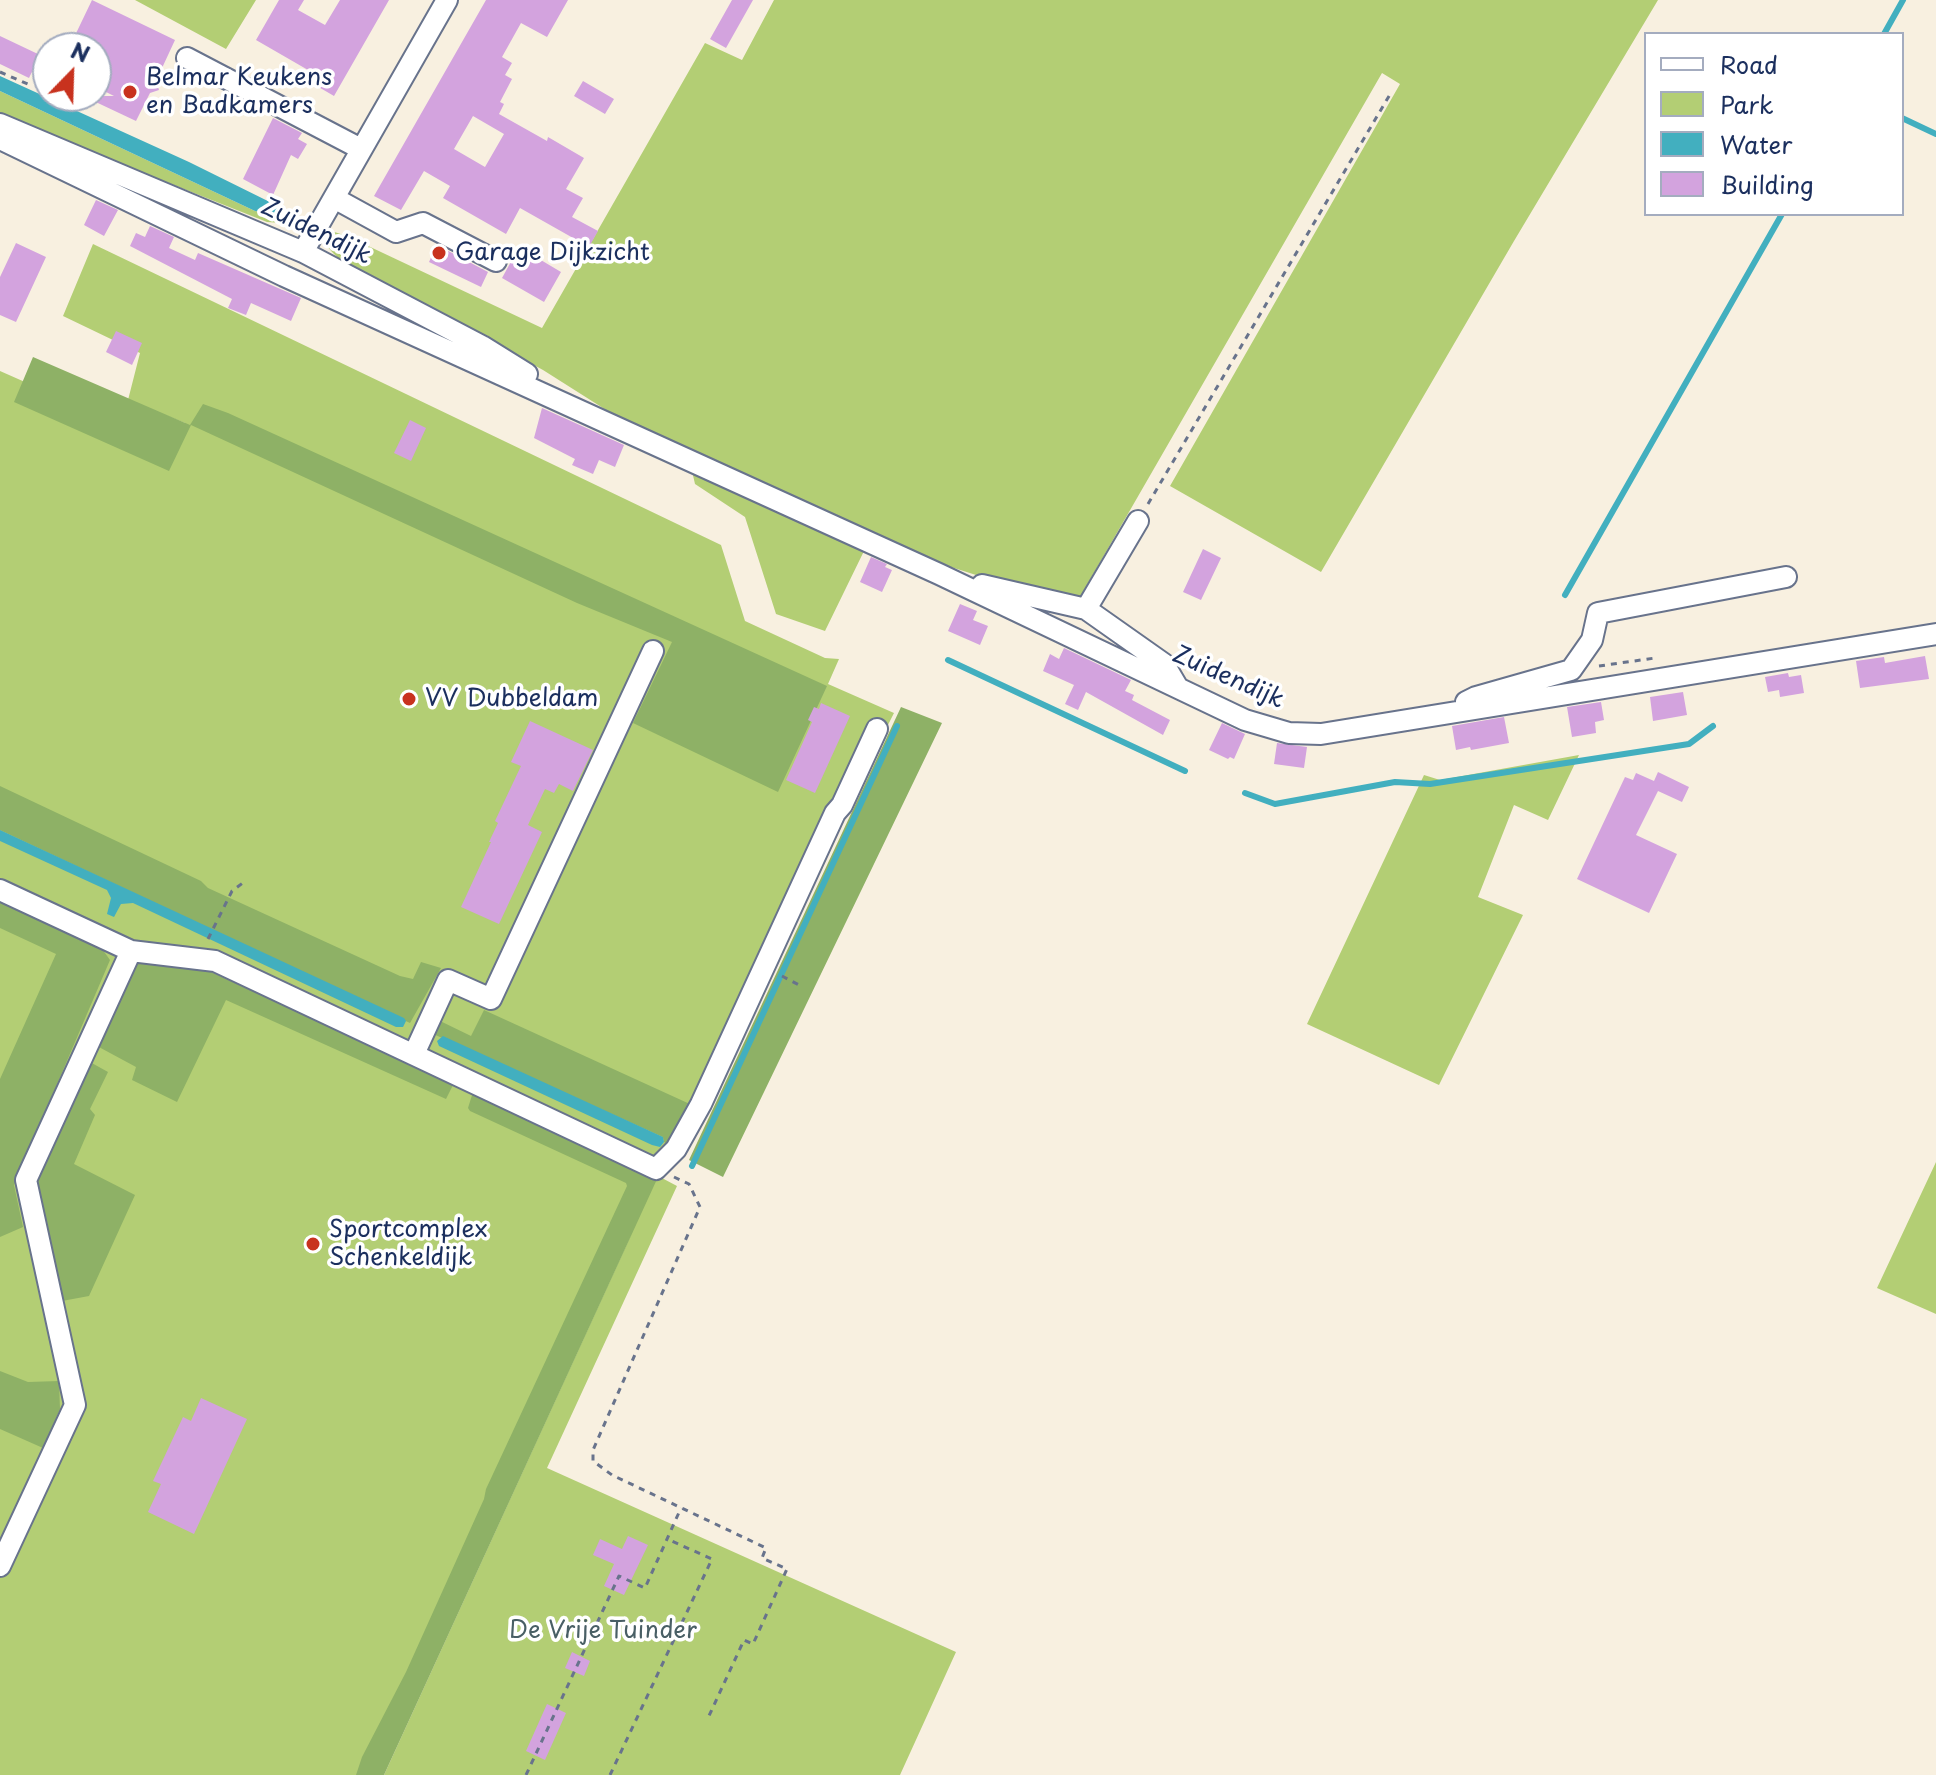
<!DOCTYPE html>
<html>
<head>
<meta charset="utf-8">
<style>
  body { margin:0 }
  #map { position:relative; width:1936px; height:1775px; overflow:hidden; background:#f8f0e0; font-family:"Playpen Sans",sans-serif }
  canvas { display:block }
  .legend { position:absolute; left:1644px; top:32px; width:260px; height:184px; box-sizing:border-box; background:#fff; border:2px solid #a4acbf; margin:0; padding:10px 14px; list-style:none; font-size:24px; color:#1b2f5e }
  .legend li { display:flex; align-items:center; gap:16px; height:40px }
  .legend b { width:40px; border:2px solid #a4acbf }
  .north { position:absolute; left:32px; top:32px; width:80px; height:80px; box-sizing:border-box; background:#fff; border:2px solid #a4acbf; border-radius:50%; rotate:23deg; font-size:22px; font-weight:700; line-height:32px; text-align:center; color:#1b2f5e }
  .north::after { content:''; display:block; margin:auto; width:28px; height:36px; background:#c8321e; clip-path:polygon(50% 0,100% 100%,50% 72%,0 100%) }
</style>
</head>
<body>
<div id="map">
<canvas width="1936" height="1775"></canvas>
<ul class="legend">
<li><b style="height:10px;background:#fff"></b>Road</li>
<li><b style="height:22px;background:#b3ce74"></b>Park</li>
<li><b style="height:22px;background:#42afbf"></b>Water</li>
<li><b style="height:22px;background:#d3a3de"></b>Building</li>
</ul>
<div class="north">N</div>
</div>
<script>
const ctx = document.querySelector('canvas').getContext('2d');
ctx.lineJoin = 'round';
function fillPath(path, color) {
  ctx.fillStyle = color;
  ctx.fill(path, 'evenodd');
}
function stroke(path, color, width, dash) {
  ctx.strokeStyle = color;
  ctx.lineWidth = width;
  ctx.lineCap = dash ? 'butt' : 'round';
  ctx.setLineDash(dash || []);
  ctx.stroke(path);
}
function drawText(font, color, halo, rows, align = 'center') {
  ctx.font = font + ' "Playpen Sans",sans-serif';
  ctx.lineWidth = 7;
  ctx.setLineDash([]);
  ctx.textBaseline = 'middle';
  ctx.strokeStyle = halo;
  ctx.fillStyle = color;
  for (const [text, x, y, turn = 0] of rows) {
    ctx.save();
    ctx.translate(x, y);
    ctx.rotate((+turn || 0) * Math.PI / 180);
    ctx.textAlign = isNaN(turn) ? turn : align;
    if (halo) ctx.strokeText(text, 0, 0);
    ctx.fillText(text, 0, 0);
    ctx.restore();
  }
}
fillPath(new Path2D(`
  M135 0H256L226 49Z
  M774 0H1658L1514 241 1321 572 1170 486 1400 84 1382 73 1080 597 1067 604 929 560 614 415 543 370 340 260C331 250 320 243 325 229L347 236 542 328 705 43 742 60Z
  M0 91 255 211 292 218 283 223 267 222 0 116Z
  M93 244 721 545 745 621 825 658 839 659 828 684 894 713 660 1177 677 1186 547 1468 956 1652 900 1775H384L631 1235 358 1775H0V371L172 447 185 423 128 400 140 353 63 316Z
  M692 471 864 551 825 631 776 614 745 517 695 484Z
  M1579 755 1548 820 1514 805 1478 897 1523 915 1439 1085 1307 1024 1424 775 1440 780Z
  M1936 1162V1314L1877 1288Z`), '#b3ce74');
fillPath(new Path2D(`
  M33 357 190 425 203 404 228 413 827 686 778 792 633 723 672 642 577 603 191 425 169 471 14 402Z
  M901 707 942 723 723 1177 689 1160Z
  M0 786 201 881 208 888 400 976 413 979 421 962 441 968 410 1023 0 830Z
  M0 899 100 946 110 960 14 1185 23 1227 0 1237V1079L56 954 0 928Z
  M191 963 454 1083 446 1099 226 1000 177 1102 132 1080 136 1067 97 1046 132 969 137 964Z
  M484 1010 692 1105 672 1146 664 1142 663 1137 431 1033 436 1019 471 1036Z
  M90 1062 108 1072 90 1109 95 1115 74 1164 135 1195 89 1296 62 1301 36 1186 41 1171Z
  M473 1092 658 1177 384 1775H356L362 1757 406 1672 484 1499 486 1489 627 1186 626 1183 470 1111 468 1108Z
  M0 1371 28 1382 59 1381 60 1409 43 1448 0 1429Z`), '#8eb166');
fillPath(new Path2D(`
  M0 76 189 162 288 211 286 217 255 211 0 91Z
  M0 830 404 1018 406 1021 403 1027H396L133 903 121 904 114 917 107 914 111 898 107 890 0 841Z
  M443 1036 663 1137 664 1142 660 1147 652 1145 439 1046 437 1041Z`), '#42afbf');
stroke(new Path2D(`
  M1884 34 1903 0
  M1902 118 1936 134
  M1565 595 1782 214
  M948 660 1185 771
  M1245 793 1275 804 1395 782 1430 784 1689 744 1713 726
  M692 1166 897 726`), '#42afbf', 6);
fillPath(new Path2D(`
  M92 0 175 40 156 81 159 90 150 93 136 121 83 96H114L96 87V48H69Z
  M279 0H304L298 10 325 25 340 0H389L334 96 310 82 314 76 308 70 256 40Z
  M486 0H568L547 37 521 23 502 57 512 63 505 75 512 79 500 102 504 104 499 114 547 141 548 137 584 158 566 189 583 198 572 217 598 231 589 247 520 208 506 234 443 198 450 186 424 171 401 210 374 196ZM473 116 504 134 485 167 454 149Z
  M732 0H753L726 48 710 39Z
  M0 36 40 55 29 78 0 64Z
  M583 81 614 99 605 114 574 96Z
  M273 118 302 133 298 139 307 144 298 159 291 155 273 195 243 179Z
  M96 200 118 210 104 236 84 225Z
  M150 226 174 237 169 248 195 260 198 253 301 298 291 321 251 303 246 315 228 308 232 299 130 246 136 233 145 237Z
  M16 243 46 257 16 322 0 315V277Z
  M437 245 488 272 481 287 429 262Z
  M519 247 561 272 544 302 502 278Z
  M116 331 142 343 132 365 106 352Z
  M542 408 624 445 615 467 599 460 593 474 572 465 575 459 534 438Z
  M410 420 426 428 411 461 394 453Z
  M1203 549 1221 558 1201 600 1183 592Z
  M871 557 887 564 885 567 892 570 882 592 860 582Z
  M960 604 977 611 973 620 988 626 980 645 948 631Z
  M1064 648 1131 680 1125 691 1134 695 1132 700 1170 720 1163 735 1086 692 1078 710 1065 704 1074 685 1043 671 1050 654 1059 659Z
  M1925 656 1929 679 1860 688 1856 661 1884 657 1885 663Z
  M1788 673 1789 677 1801 675 1804 693 1780 697 1779 690 1768 692 1765 677Z
  M1683 692 1687 715 1653 721 1650 697Z
  M1601 702 1604 720 1595 722 1596 733 1572 737 1567 707Z
  M821 703 850 716 815 793 786 780 812 722 808 720 814 707 819 709Z
  M1504 717 1509 743 1471 750 1470 747 1456 750 1452 726Z
  M530 721 593 750 573 791 559 784 554 793 545 789 528 825 542 832 499 924 461 907 491 842H489L498 823 495 821 521 766 511 762Z
  M1222 723 1245 734 1234 759 1230 757 1228 759 1209 750Z
  M1277 743 1307 747 1304 768 1274 764Z
  M1658 772 1689 787 1682 802 1658 791 1636 835 1677 854 1649 913 1577 879 1625 777 1633 780 1636 773 1654 781Z
  M201 1398 247 1419 194 1534 148 1512 161 1484 153 1481 183 1417 191 1421Z
  M628 1536 648 1545 624 1595 604 1586 614 1564 593 1555 600 1539 622 1549Z
  M572 1652 590 1661 584 1676 565 1668Z
  M547 1704 566 1713 545 1760 526 1751Z`), '#d3a3de');
const minor = new Path2D(`
  M187 58 361 149
  M0 124 303 252 482 346 527 374
  M0 139 284 276 939 574 1245 720 1289 733 1321 734 1936 634
  M334 198 396 232 423 223 496 261
  M303 252 447 0
  M982 585 1086 609 1164 664 1177 686
  M1086 609 1138 521
  M1466 702 1476 697 1571 670 1592 640 1598 613 1786 577
  M0 890 131 951 215 961 656 1169 676 1149 701 1104 835 813 842 805 877 729
  M414 1054 448 980 491 999 653 651
  M0 1566 75 1405 26 1180 131 951`);
stroke(minor, '#68738c', 24);
stroke(new Path2D(`
  M0 72 30 85
  M1148 504 1392 91
  M1599 666 1655 658
  M208 939 232 891 244 882
  M782 976 799 985
  M674 1177 689 1184 700 1207 593 1450V1461L612 1475 766 1548 762 1558 787 1569 753 1644 744 1640 708 1718
  M526 1775 619 1576 645 1588 681 1508
  M610 1775 712 1559 667 1539`), '#68738c', 3, [6, 6]);
stroke(minor, '#fff', 20);
for (const [x, y, r, color] of [
  [130,92,8,"#c8321e"],
  [439,253,8,"#c8321e"],
  [409,699,8,"#c8321e"],
  [313,1244,8,"#c8321e"]
]) {
  const dot = new Path2D();
  dot.arc(x, y, r, 0, 2 * Math.PI);
  ctx.fillStyle = color;
  ctx.fill(dot);
  stroke(dot, '#fff', 3);
}
drawText('24px', '#1b2f5e', '#fff', [
  ["Belmar Keukens",146,78],
  ["en Badkamers",146,106],
  ["Garage Dijkzicht",455,253],
  ["VV Dubbeldam",425,699],
  ["Sportcomplex",329,1230],
  ["Schenkeldijk",329,1258]
], 'left');
drawText('24px', '#1b2f5e', '#fff', [
  ["Zuidendijk",316,232,26],
  ["Zuidendijk",1228,678,24]
]);
drawText('24px', '#495f65', '#fff', [
  ["De Vrije Tuinder",603,1631]
]);
</script>
</body>
</html>
